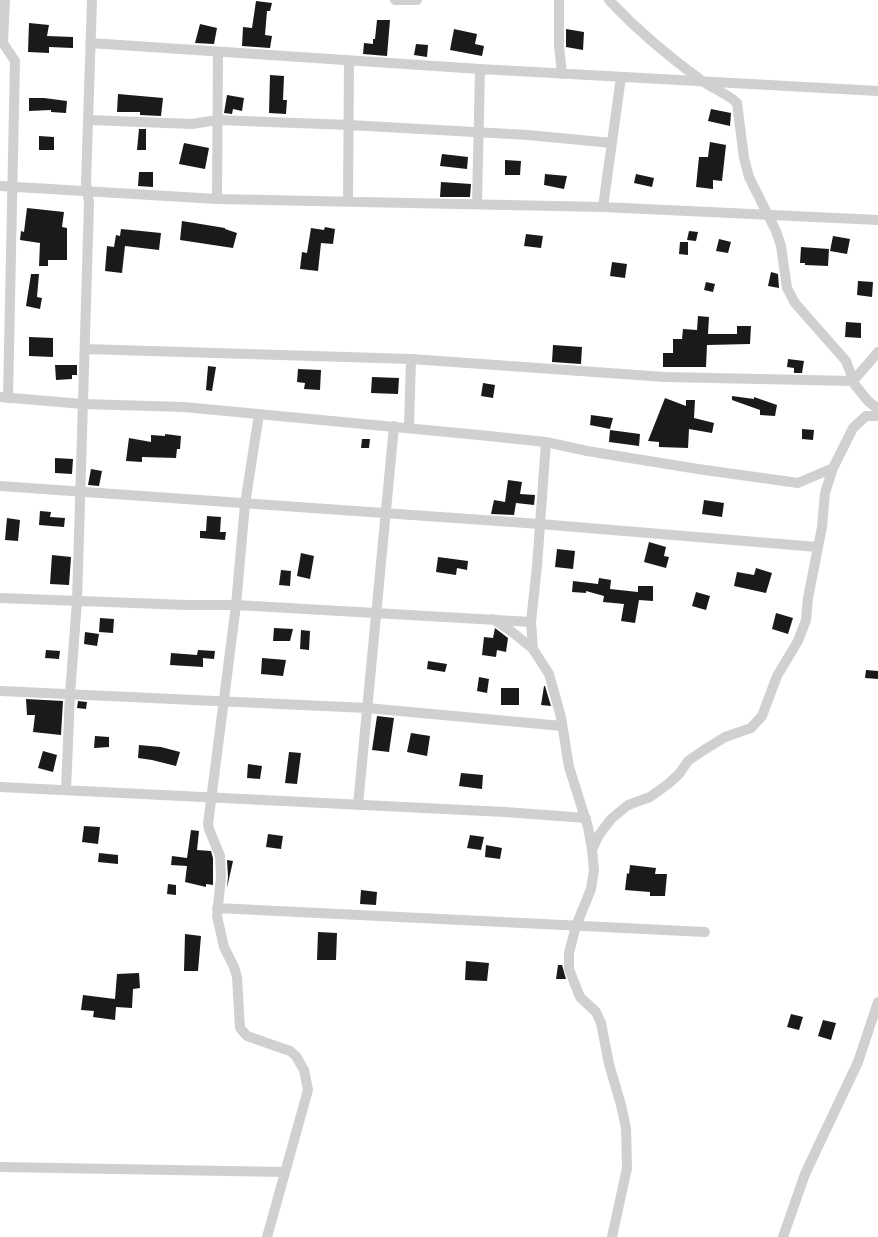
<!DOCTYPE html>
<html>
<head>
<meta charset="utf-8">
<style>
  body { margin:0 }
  canvas { display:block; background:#fff }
</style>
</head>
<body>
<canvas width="878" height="1237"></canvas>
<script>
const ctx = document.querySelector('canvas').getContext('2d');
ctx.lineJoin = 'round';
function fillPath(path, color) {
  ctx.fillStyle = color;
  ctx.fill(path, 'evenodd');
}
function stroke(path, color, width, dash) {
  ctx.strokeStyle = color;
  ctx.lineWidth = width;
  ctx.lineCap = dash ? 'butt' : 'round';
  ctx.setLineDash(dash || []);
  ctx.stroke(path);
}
fillPath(new Path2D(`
  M256 1 272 3 270 11H267L265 35 272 36 270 48 242 46 243 27 252 28Z
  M377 20H390L387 56 363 54 364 43 373 44V39H375Z
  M29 23 49 25 47 36 73 37V48L49 47V53L28 52Z
  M200 24 217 28 214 44 195 43Z
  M454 29 477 34 475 44 484 46 482 56 450 50Z
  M566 29 584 32 583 50 566 47Z
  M416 44 428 45 427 57 414 55Z
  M270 75 284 76 283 100H287L286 114 269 113Z
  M118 94 163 98 161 116 140 115V112H117Z
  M227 95 244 98 242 111 233 109 232 114 224 113Z
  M29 98H44L67 101 66 113 51 112V110L29 111Z
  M711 109 731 113 730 126 708 121Z
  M139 129H146V150H137Z
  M39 136 54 137V150H39Z
  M710 142 726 145 722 181 713 180V189L696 187 699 157H708Z
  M184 143 209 148 205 169 179 164Z
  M442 154 468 157 467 169 440 166Z
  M505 160 521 161 520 175H505Z
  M139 172H153V187L138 186Z
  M545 174 567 176 564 189 544 185Z
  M636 174 654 178 652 187 634 183Z
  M441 182 471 184 470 197H440Z
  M27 208 64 212 62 227 67 228V260H48V266H39L40 243 20 240 21 231 24 232Z
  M182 221 225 228V229L237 233 233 248 180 240Z
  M325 227 335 229 333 244 321 243 318 271 300 269 302 252 307 253 311 228 324 230Z
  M121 229 161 233 159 250 125 246 122 273 105 271 107 246 114 247 116 235 120 236Z
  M689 231 698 232 696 241 687 240Z
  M526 234 543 236 541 248 524 246Z
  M833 236 850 239 847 254 830 251Z
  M719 239 731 242 728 253 716 251Z
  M680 242H688V255L679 254Z
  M801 247 829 249 828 266 805 265V263H800Z
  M612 262 627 264 625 278 610 276Z
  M771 272 778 274 779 288 768 286Z
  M31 274H39L37 297 42 298 40 309 26 306Z
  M858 281 873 282 872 297 857 295Z
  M706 282 715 284 713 292 704 290Z
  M698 316 709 317 708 334H737V326H751L750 344 707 345 706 367H663V353H673V339H682L683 329 697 330Z
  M846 322 861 323V338L845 337Z
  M29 337 53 338V357L29 356Z
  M553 345 582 347 581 364 552 362Z
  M788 359 804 361 802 373H794V368L787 367Z
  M55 365H77V375H72V379L56 380Z
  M208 366 216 367 212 391 206 390Z
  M298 369 321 370 320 390 304 389 305 383 297 382Z
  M372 377 399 378 398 394 371 393Z
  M483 383 495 385 493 398 481 396Z
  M732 396 754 399V397L777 405 775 416 760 415V410L732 400Z
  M665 398 686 406V400H695L694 418 714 423 712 433 689 429 688 448 659 447V442L648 441Z
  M591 415 613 418 610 429 590 425Z
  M802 429 814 430 813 440 802 439Z
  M610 430 640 434 639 446 609 442Z
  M165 434 181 436 180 449H177L176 458 142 457V462L126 461 129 438 151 442V435L165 436Z
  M362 439H370L369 448H361Z
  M55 458 73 459 72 474 55 473Z
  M91 469 102 471 99 486 88 485Z
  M508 480 522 482 520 494 535 495 534 505 516 503 514 515 491 514 494 500 505 502Z
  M704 500 724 503 722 517 702 514Z
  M40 511 51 512 50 517 65 518 64 527 39 525Z
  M207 516 221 517 220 532H226L225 540 200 538V531H206Z
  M7 518 20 520 18 541 5 540Z
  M649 542 666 547 664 556 669 557 666 568 644 562Z
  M557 549 575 551 573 569 555 567Z
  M301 553 314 556 310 579 297 576Z
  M52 555 71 557 69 585 50 584Z
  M438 557 468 561 467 570 457 568 456 575 436 572Z
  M756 568 772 573 766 593 734 586 737 572 754 575Z
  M281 570 291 571 290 586 279 585Z
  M599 578 611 580 610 589 638 592V586H653V601L639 600 635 623 621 621 624 604 603 602 604 596 586 591V593L572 592 573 581 598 584Z
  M696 592 710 596 706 610 692 606Z
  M776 613 793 618 788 634 772 629Z
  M100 618 114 619 113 633 99 632Z
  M274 628 293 629 290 641H273Z
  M495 628 508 638 506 652 497 650 496 657 482 655 484 637 493 638Z
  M301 630 310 631 309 650 300 649Z
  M85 632 99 634 97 646 84 644Z
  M46 650 60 651 59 659 45 658Z
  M198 650 215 651 214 659 203 658V667L170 665 171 653 197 655Z
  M262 658 286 660 283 676 261 674Z
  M428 661 447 664 445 672 427 669Z
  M866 670 878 671V679L865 678Z
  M479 677 489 679 487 693 477 691Z
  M544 686H545L551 706 541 705Z
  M501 688H519V705H501Z
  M26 699 63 701 61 735 33 732 35 715H27Z
  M78 701 87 702 86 709 77 708Z
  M377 716 394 718 389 752 372 750Z
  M411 733 430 736 427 756 407 752Z
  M95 736 109 737V747L94 748Z
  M139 745 161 747 180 752 176 766 152 760 138 758Z
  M43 751 57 755 53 772 38 768Z
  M289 752 301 753 297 784 285 783Z
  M248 764 262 766 260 779 247 778Z
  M461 773 483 775 482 789 459 786Z
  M84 826 100 827 98 844 82 842Z
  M191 830 199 831 197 850 211 851 213 858V885L206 884V887L185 882 187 866 171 865 172 856 187 858Z
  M268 834 283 836 281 849 266 847Z
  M470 835 484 837 481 850 467 848Z
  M486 845 502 848 500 859 485 857Z
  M99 853 118 855V864L98 862Z
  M227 860 233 861 227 888 228 877Z
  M630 865 656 868 655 874H667L665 896H650V892L625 890 627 873 629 874Z
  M168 884 176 885V895L167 894Z
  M361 890 377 892 376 905 360 904Z
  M318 932 337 933 336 960H317Z
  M185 934 201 936 198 971H184Z
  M466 961 489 963 487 981 465 980Z
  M558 965H562L566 979H556Z
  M139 973 140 988 133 989 132 1008 116 1007 115 1020 93 1017 94 1011 81 1010 83 995 115 999 117 974Z
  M791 1014 803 1017 799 1030 787 1027Z
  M823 1020 836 1023 831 1040 818 1036Z`), '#1a1a1a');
stroke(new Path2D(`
  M5 0 3 43 15 61 8 398
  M395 0H417
  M559 0V46L562 74
  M609 0C637 30 668 56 701 80 712 89 727 93 737 103L744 158 749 177 776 231 781 246 787 288 795 303 846 361 855 385 868 401 878 409
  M90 43 480 69 878 91
  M89 120 192 124 217 120 349 125 528 135 612 143
  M0 186 217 199 603 207 878 220
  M217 199 218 52
  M348 202 349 60
  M477 204 480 69
  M603 207 621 77
  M85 349 411 359 665 377 853 381 878 352
  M0 397 83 404 184 407 479 435 546 442 587 451 698 469 798 483 833 468
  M259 414 245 504 236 605 208 824 209 829 220 856 221 877 217 916 224 947 234 967 237 977 240 1028 247 1036 290 1051 296 1056 304 1070 308 1090 267 1237
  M409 427 411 359
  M0 486 540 524 817 547
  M0 598 187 605H236L531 622
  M493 619 511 631 533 649 549 674 561 717 569 767 588 827 592 850 594 870 591 889 576 926 569 953V969L580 997 596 1012 601 1023 609 1064 621 1105 626 1128 627 1168 612 1237
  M533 649 531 622 537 566 546 442
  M0 691 367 708 562 726
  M0 787 505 812 586 818
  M66 790 70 694 77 601 89 203 86 183 92 0
  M358 805 394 426
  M592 850 599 835 611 819 628 805 650 797 668 784 679 774 688 761 704 750 725 737 751 728 762 716 777 676 798 641 806 620 808 598 822 527 825 493 833 468 853 428 866 416H878
  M217 908 705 932
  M0 1167 285 1172
  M783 1237 805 1174 858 1062 878 1002`), '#d0d0d0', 10);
</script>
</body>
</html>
